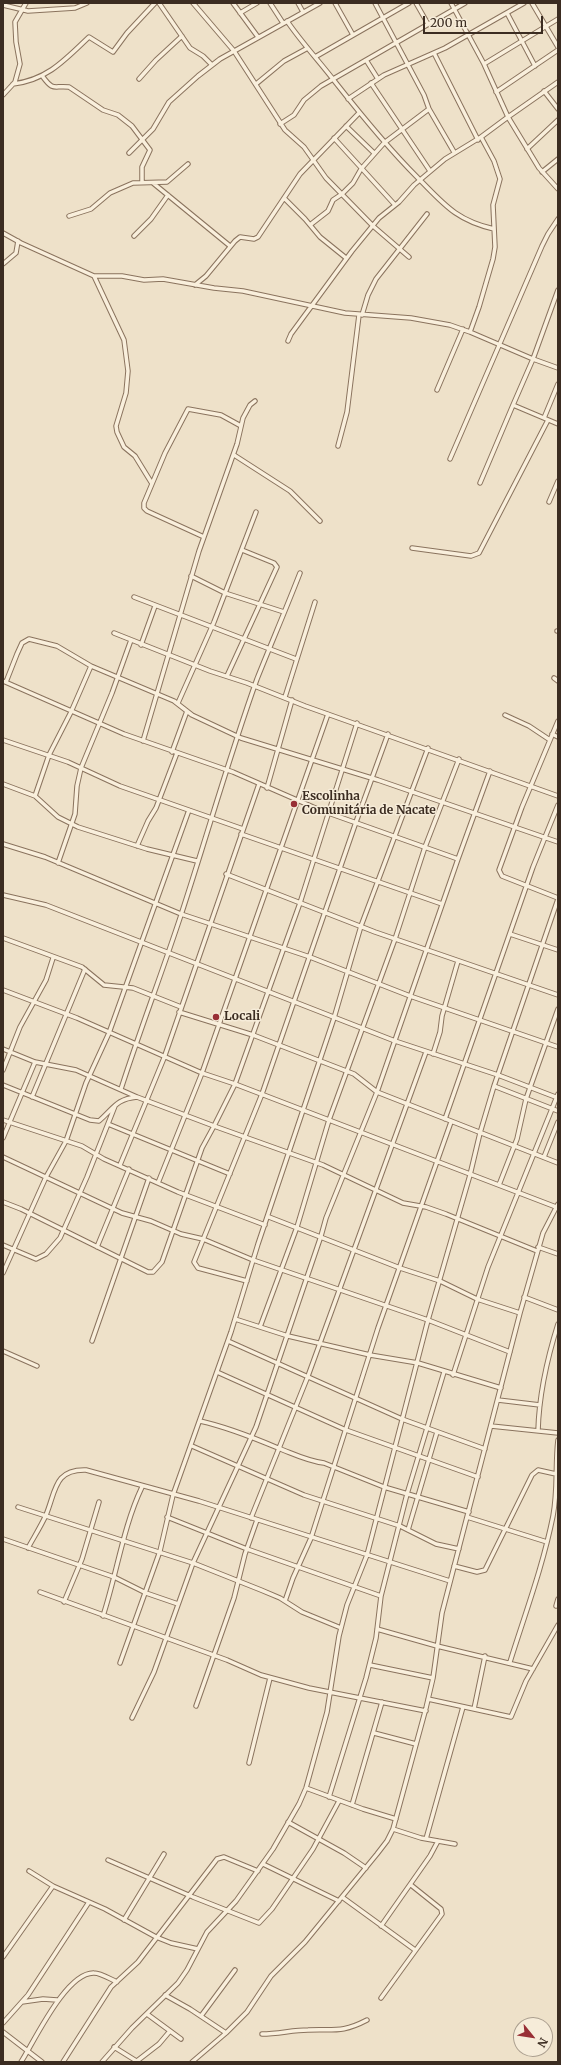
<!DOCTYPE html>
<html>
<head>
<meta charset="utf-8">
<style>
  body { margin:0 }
  #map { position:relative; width:561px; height:2065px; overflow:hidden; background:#eee1c9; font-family:Merriweather,serif }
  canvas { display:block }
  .frame { position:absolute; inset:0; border:4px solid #3b2c21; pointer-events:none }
  .north { position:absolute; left:513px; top:2017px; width:40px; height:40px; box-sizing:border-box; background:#f6ecd9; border:1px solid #ab9f8f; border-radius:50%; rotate:120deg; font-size:11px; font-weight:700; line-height:16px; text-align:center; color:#3b2c21 }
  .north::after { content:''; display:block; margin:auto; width:14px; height:18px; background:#982f35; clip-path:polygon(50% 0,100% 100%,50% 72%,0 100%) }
  .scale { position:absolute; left:423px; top:16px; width:120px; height:18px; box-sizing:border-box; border:2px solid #3b2c21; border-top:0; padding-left:5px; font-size:12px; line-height:14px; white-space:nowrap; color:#3b2c21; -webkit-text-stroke:3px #f6ecd9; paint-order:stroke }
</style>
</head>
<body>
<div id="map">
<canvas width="561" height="2065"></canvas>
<div class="frame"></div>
<div class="north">N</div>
<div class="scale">200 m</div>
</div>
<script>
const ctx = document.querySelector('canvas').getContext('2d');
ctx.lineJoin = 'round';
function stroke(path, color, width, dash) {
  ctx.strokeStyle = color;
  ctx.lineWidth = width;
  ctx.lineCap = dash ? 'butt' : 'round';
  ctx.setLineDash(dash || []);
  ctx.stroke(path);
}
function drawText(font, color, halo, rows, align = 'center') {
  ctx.font = font + ' Merriweather,serif';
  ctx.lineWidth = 3;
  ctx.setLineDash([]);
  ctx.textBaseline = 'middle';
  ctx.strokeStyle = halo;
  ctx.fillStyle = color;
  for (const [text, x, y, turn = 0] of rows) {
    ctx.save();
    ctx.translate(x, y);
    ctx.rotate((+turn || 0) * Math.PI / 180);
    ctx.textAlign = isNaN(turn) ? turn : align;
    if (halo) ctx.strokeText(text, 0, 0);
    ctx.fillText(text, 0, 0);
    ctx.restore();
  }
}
const minor = new Path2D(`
  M159 3 190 48 203 56 212 65
  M193 3 234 51 285 130 304 147 326 178 373 226 409 257
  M233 3 258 37
  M270 3 283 23
  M298 3 303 12
  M335 3 353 35
  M375 3 424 95 429 109 454 152
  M416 3 428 24
  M451 3 484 64 508 117 481 137 494 161 500 179 493 205 495 247 493 259 479 307 470 332
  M532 3 558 47
  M3 5 28 11 75 8 87 3
  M240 13 257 3
  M507 13 535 66
  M287 21C302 43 320 62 336 83 362 116 387 147 417 177 443 203 455 220 494 229
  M434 53 478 140
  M315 57 409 3
  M366 60 378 79
  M484 64 558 19
  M43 77C54 92 54 85 69 87L103 110 118 115 132 126 150 150 142 167V182
  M139 79 156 60 182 36
  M558 82 508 117 539 168 558 189
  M371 83 430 171
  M13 84C47 80 65 60 89 37L113 52 127 33 155 3
  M256 84 284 61 306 49
  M544 91 558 109
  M496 92 558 50
  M3 95 15 82 20 64 16 42 15 22 26 3
  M348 99 384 75 445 48 524 3
  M280 124 294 115 304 100 321 86 465 3
  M346 126 374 153
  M334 138 395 205
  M527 149 558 120
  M129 153 153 129 169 102 198 76 220 59 320 3
  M542 172 558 159
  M153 183 230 246
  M284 198 305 219 320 237 346 258
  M69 216 91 209 110 193 133 183 167 182 188 164
  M310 225 328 211 333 200 342 194 353 183 361 169 384 143 429 109
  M3 233 21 243 94 276 124 340 128 371 126 393 116 426 117 432 124 447 135 456 151 482
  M134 236 151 219 168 195
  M3 264 16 253 18 241
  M94 276H122L144 280 163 279 214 288 243 291 345 313 411 318 450 325 470 332 533 359 513 405 558 424
  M195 285 206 276 235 241 240 237 254 239 258 237 300 174 359 113
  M558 290 533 359 558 368
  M362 315 368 295 376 279 427 214
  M288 341 291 334 352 251 379 218 399 202 414 185 445 159 481 137
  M437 390 463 329
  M544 418 558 384
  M338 446 347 412 359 315
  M234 455 290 491 320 521
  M450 459 542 246 548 234 558 219
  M480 483 513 405
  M549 502 558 481
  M204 537 147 511 144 508V503L165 453 188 409 221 415 241 426
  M412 548 471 556 479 553 548 420
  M191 576 225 593 284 612
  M134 597 296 659
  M557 631H558
  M114 633 210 671 247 683 305 706 558 796
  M141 645 155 606
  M227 676 277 567 274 563 242 550
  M554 678 558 681
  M3 681 124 734 233 772 320 810 458 859
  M6 682 17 654 22 643 29 639 57 646 91 666 174 701 192 715 241 738 378 780 558 842
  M285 697 315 602
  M178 703 214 622 256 512
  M505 715 529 726 550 740
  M558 721 522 807 499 870 502 876 558 898
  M552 734 558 737
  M3 740 68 762 120 786 243 829
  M143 741 199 551 237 444 243 418 250 405 255 401
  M172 752 187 711
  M3 784 35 796 58 817 78 827 147 849 197 861
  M267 788 292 700
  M35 796 49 755 71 712 91 666
  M241 834 442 904
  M3 844 45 857 181 914 310 957 410 996 558 1047
  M137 846 148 821 156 808 177 753
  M58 863 75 814 77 786 81 768 112 693 131 640
  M226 874 375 932 558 995
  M3 895 46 905 395 1041 498 1075 558 1098
  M510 934 558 950
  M3 938 82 967 104 985 133 988 181 1007
  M3 990 77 1018 202 1073 235 1084 300 903 357 723
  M179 1012 253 1035 354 1074 377 1092 558 1163
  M3 1049 35 1062 76 1070 137 1097
  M433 1054 440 1032 442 1016 458 961
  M3 1070 20 1027 46 980 53 958
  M3 1085 90 1120 99 1121C114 1108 116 1099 137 1097L214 1126 235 1084 556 1207
  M494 1086 558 1111
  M121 1089C140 1030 162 973 181 915 207 836 229 757 257 679 271 644 286 609 300 573
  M32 1097 85 969
  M445 1119 533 867 558 805
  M3 1120 82 1146 104 1159 178 1192 265 1225
  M108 1124 230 1174
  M3 1138 35 1062
  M3 1157 122 1213 151 1221 181 1234 203 1239 253 1260 428 1320 510 1352
  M544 1157 558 1122
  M120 1165 164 1058 259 784
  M158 1183 202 1073 328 714
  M499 1185 517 1139 526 1099 558 1009
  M3 1202 21 1209 148 1272H153L162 1262 202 1148 214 1126 323 1165 403 1203 426 1207 446 1214 537 1251
  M269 1217 400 1268 440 1281 477 1299 520 1313
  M3 1245 36 1259 46 1254 60 1238 87 1177 115 1106
  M97 1247 129 1169
  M538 1247 558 1254
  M3 1273 46 1177 66 1141 86 1083 109 1033 189 810
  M247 1281 198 1268 194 1262 262 1094 356 822 388 734
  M524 1297 558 1310
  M235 1319 288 1336 370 1355 418 1363 501 1388
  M260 1327 297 1227 329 1120 395 939 425 847 459 759
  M92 1341 149 1178
  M228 1341 402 1419 485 1449
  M3 1351 37 1366
  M217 1372 346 1430 478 1477
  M453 1375 488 1267 558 1094
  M498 1400 540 1405
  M200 1421C227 1427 252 1437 278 1448 294 1454 307 1461 324 1463L384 1487 469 1512
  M491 1426 558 1433
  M538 1431C539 1394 547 1359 558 1324
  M192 1446 304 1495 400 1526 436 1544 459 1549
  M18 1507 193 1563 261 1590 280 1598 302 1612 341 1628
  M167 1517 247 1549 381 1596
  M467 1517 547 1542
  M251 1518 308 1376 426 1052
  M408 1530 437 1432
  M3 1539 114 1577 146 1593 178 1604
  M28 1548C34 1537 41 1526 46 1515 56 1491 54 1469 86 1470L199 1501 450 1581
  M454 1566 477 1572 485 1570 532 1475 538 1470 556 1474
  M40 1592 227 1660 261 1675 309 1688 426 1711
  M285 1601 293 1578 311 1538 378 1328 451 1122
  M64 1602 82 1559 99 1502
  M556 1606 558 1599
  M103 1616C117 1573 123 1527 142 1487
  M377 1629 437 1646 533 1669
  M510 1662C525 1614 543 1566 553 1516 558 1490 555 1465 558 1440
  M120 1663 160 1551 173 1495 231 1332 258 1244 334 1018 361 926 428 748
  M370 1665 433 1678
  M428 1699 511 1717 526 1681 558 1625
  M196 1706 234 1598 245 1554 257 1520
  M474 1709 485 1656
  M132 1718 154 1672 193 1563 256 1427 321 1236 326 1218 377 1092 458 859 490 771
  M374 1733 416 1744
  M249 1763 270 1678
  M306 1788 363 1809 396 1819
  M329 1797 366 1678 376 1638 381 1596 407 1494 444 1372
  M352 1805 382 1702
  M288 1822 344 1853 366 1868
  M393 1829 421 1838 455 1844
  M426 1839 463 1707
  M108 1860 193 1897 259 1923 272 1909 313 1849 339 1801
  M263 1864 339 1901
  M29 1871 53 1886 105 1909 156 1937 171 1943 198 1949
  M342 1897 415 1950
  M124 1920 164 1854
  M381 1926 430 1856 438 1841
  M3 1957 53 1886
  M165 1995 190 2009 226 2033
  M381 1998 442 1914 441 1909 411 1885
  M22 2002 43 1999 57 2000
  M147 2014 181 2039
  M201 2016 235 1970
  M3 2023 28 1995 89 1902
  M3 2032 42 2062
  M262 2034C278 2034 293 2030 308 2030 335 2029 342 2033 367 2020
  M114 2047 138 2062
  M137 2061 159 2044 170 2031
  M21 2062C34 2042 66 1972 94 1973 101 1973 110 1979 117 1982
  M63 2062 111 1987 138 1962 217 1859 224 1857 258 1871
  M102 2062 132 2028 178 1983 187 1970 207 1932 236 1901 273 1849 299 1804 306 1788 327 1712 339 1636 347 1605 367 1555 428 1320 470 1175 480 1133 494 1086 558 899
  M192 2062 226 2033 247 2012 271 1976 305 1942 377 1854 387 1841 393 1829 426 1708 433 1678 442 1613 520 1313 543 1233 558 1204`);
stroke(minor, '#8a735e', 5.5);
stroke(minor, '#f9efdc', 3.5);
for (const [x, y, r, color] of [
  [294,804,4,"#982f35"],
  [216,1017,4,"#982f35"]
]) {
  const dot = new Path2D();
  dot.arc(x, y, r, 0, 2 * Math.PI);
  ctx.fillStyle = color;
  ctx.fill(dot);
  stroke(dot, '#f6ecd9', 1.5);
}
drawText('bold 12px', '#3b2c21', '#f6ecd9', [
  ["Escolinha",302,797],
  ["Comunitária de Nacate",302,811],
  ["Locali",224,1017]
], 'left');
</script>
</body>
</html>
